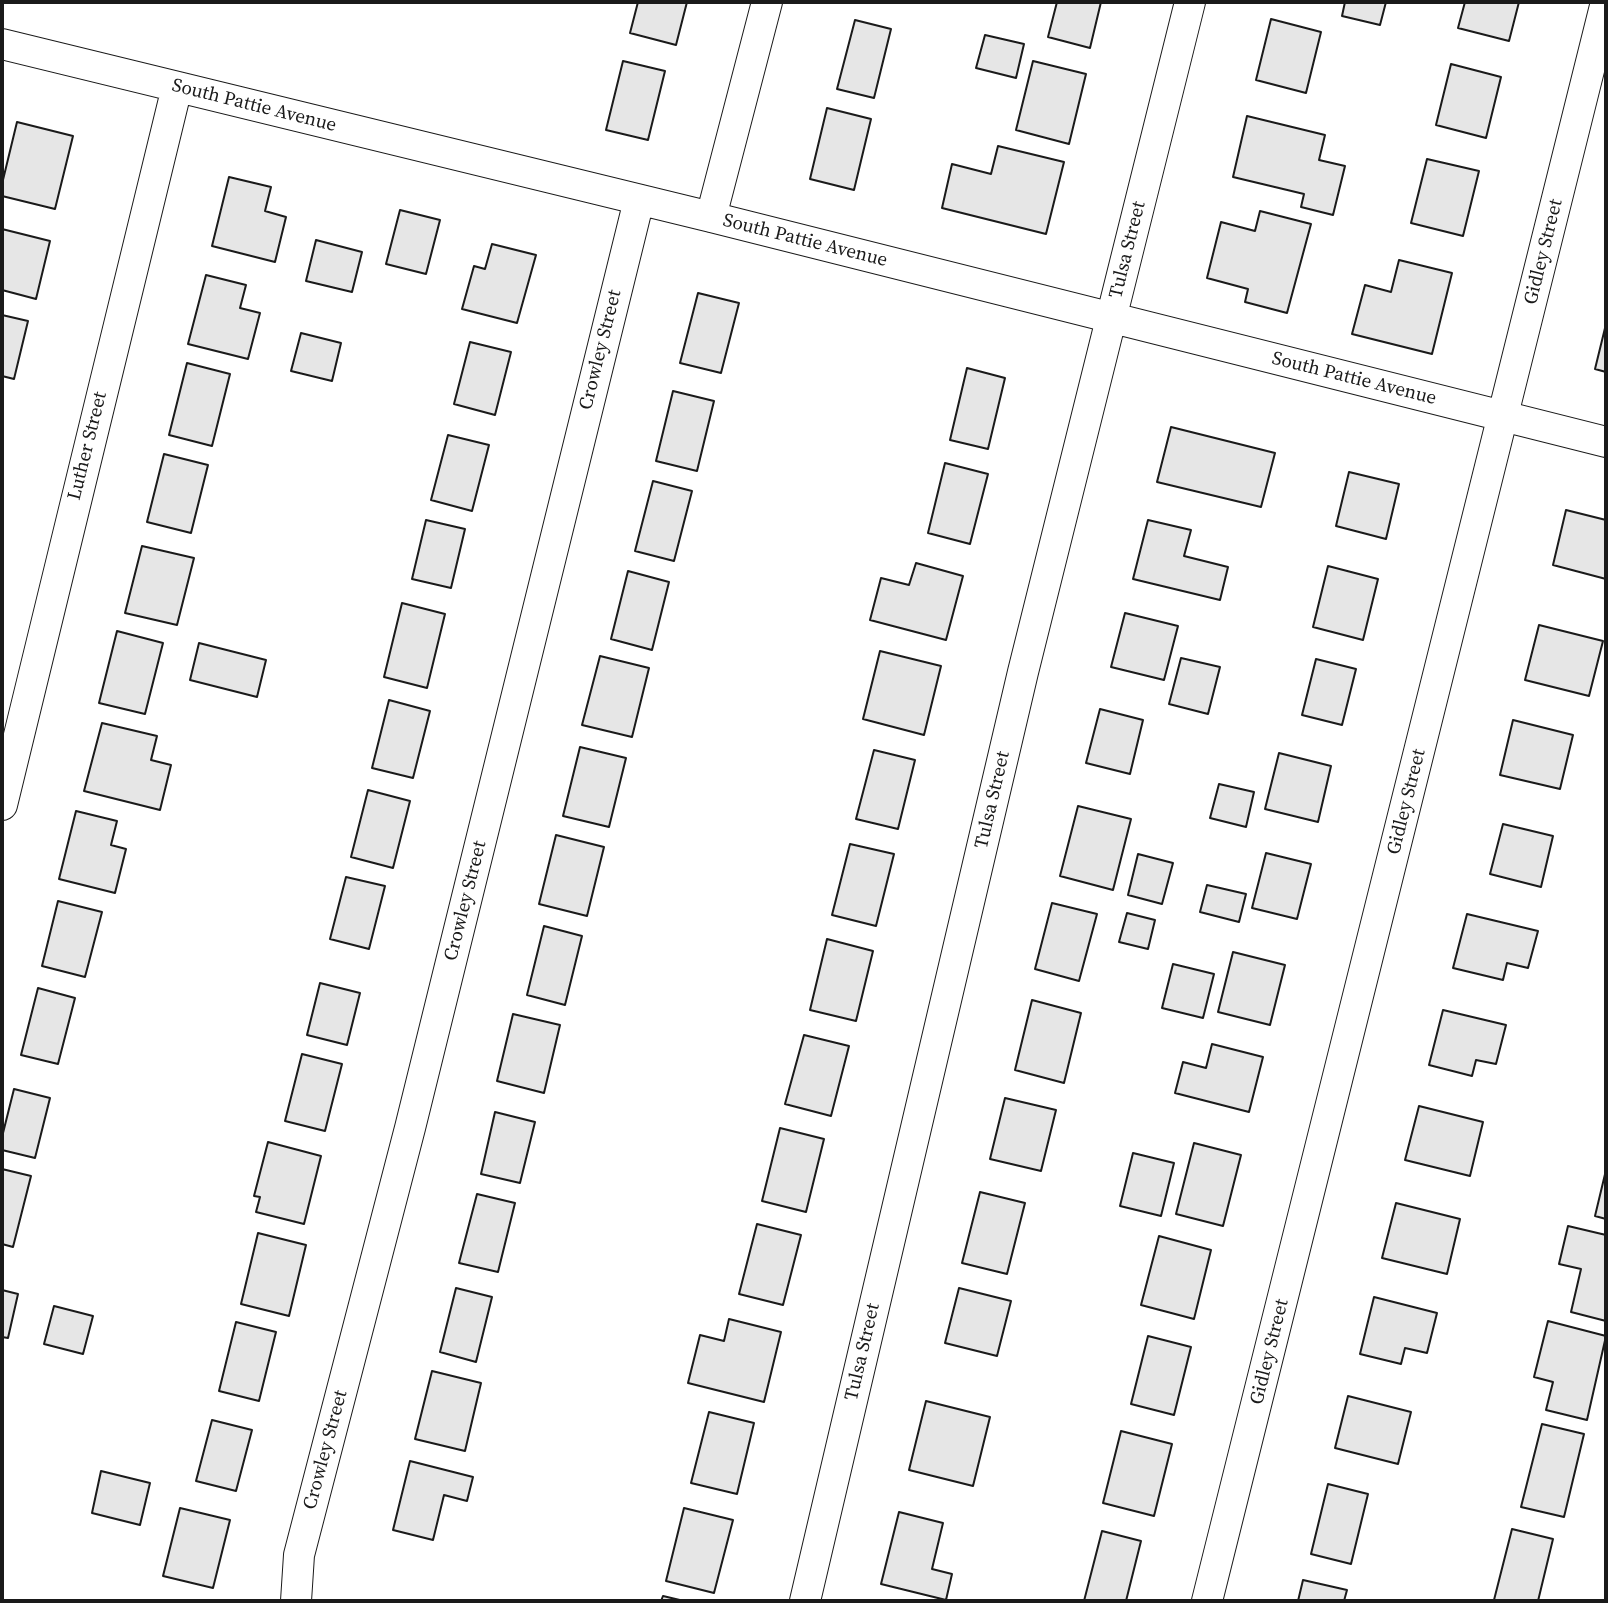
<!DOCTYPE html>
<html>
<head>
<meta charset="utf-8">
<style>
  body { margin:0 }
  #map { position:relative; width:1608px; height:1603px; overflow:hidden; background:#fff; font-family:"Source Serif 4",serif }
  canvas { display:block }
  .frame { position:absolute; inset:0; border:4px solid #1a1a1a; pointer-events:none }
</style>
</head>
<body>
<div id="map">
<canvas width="1608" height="1603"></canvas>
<div class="frame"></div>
</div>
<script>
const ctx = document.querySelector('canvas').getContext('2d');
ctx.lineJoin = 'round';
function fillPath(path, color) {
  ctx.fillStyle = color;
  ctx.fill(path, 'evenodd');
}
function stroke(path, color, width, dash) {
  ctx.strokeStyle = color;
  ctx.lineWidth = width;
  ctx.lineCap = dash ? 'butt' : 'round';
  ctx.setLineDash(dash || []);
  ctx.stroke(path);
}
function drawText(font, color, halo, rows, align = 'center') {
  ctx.font = font + ' "Source Serif 4",serif';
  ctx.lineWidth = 5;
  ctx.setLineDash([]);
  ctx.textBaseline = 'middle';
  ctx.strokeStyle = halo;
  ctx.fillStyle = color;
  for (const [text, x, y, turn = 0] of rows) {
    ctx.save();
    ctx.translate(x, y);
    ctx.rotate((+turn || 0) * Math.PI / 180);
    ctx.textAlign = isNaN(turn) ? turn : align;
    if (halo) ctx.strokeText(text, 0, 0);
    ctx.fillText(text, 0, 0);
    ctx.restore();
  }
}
const building = new Path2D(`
  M638 2H687L676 45 630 33Z
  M1057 2H1101L1090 48 1048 37Z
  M1345 2H1386L1380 25 1342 16Z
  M1465 2H1519L1509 41 1458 28Z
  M1271 19 1321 32 1306 93 1256 80Z
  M855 20 891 29 874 98 837 89Z
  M985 35 1024 44 1016 78 976 68Z
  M623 61 665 71 648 140 606 130Z
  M1033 61 1086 74 1069 144 1016 130Z
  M1451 64 1501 77 1486 138 1436 125Z
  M827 108 871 119 854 190 810 179Z
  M1247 116 1325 135 1319 160 1345 166 1333 215 1301 207 1304 194 1233 177Z
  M17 122 73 136 55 209 2 196V184Z
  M998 146 1064 162 1046 234 942 208 952 164 991 174Z
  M1427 159 1479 171 1463 236 1411 223Z
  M229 177 271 187 265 211 286 217 275 262 212 246Z
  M400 210 440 220 426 274 386 264Z
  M1260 211 1311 224 1287 313 1245 302 1248 289 1207 278 1221 222 1255 231Z
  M2 229 50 241 36 299 2 290Z
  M316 240 362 252 352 292 306 281Z
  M492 244 536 255 517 323 462 309 474 266 485 269Z
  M1399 260 1452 273 1432 354 1352 334 1365 285 1391 292Z
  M206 275 246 285 240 308 260 313 248 359 188 344Z
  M698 293 739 303 721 373 680 363Z
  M2 315 28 321 14 379 2 376Z
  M1606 324V372L1595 369Z
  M301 333 341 343 332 381 291 371Z
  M470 342 511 352 495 415 454 404Z
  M187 363 230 374 212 446 169 435Z
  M967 368 1005 378 988 449 950 440Z
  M673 391 714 401 697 471 656 461Z
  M1171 427 1275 453 1261 507 1157 482Z
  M448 435 489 445 472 511 431 500Z
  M164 454 208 465 191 533 147 522Z
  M945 463 988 474 970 544 928 533Z
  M1349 472 1399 484 1386 539 1336 526Z
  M653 481 692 491 674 561 635 551Z
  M1566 510 1606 520V579L1553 565Z
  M426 520 465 529 451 588 412 579Z
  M1148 520 1191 530 1184 556 1228 567 1220 600 1133 579Z
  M142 546 194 558 177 625 125 613Z
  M916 563 963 576 946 640 870 620 881 578 909 585Z
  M1328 566 1378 579 1363 640 1313 627Z
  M628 571 669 582 652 650 611 639Z
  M402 603 445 614 427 688 384 677Z
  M1125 613 1178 626 1164 680 1111 667Z
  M1539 625 1603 641 1589 696 1525 680Z
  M117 631 163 643 145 714 99 703Z
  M199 643 266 660 257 697 190 680Z
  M880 651 941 666 924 735 863 719Z
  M600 656 649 668 632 737 582 725Z
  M1181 658 1220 667 1208 714 1169 704Z
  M1316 659 1356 669 1342 725 1302 715Z
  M389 700 430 711 413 778 372 768Z
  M1100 709 1143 720 1130 774 1086 763Z
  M1513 720 1573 735 1560 789 1500 775Z
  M102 723 157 736 151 760 171 765 160 810 84 791Z
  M580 747 626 758 609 827 563 816Z
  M874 750 915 760 898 829 856 819Z
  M1279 753 1331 766 1318 822 1265 809Z
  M1219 784 1254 792 1246 827 1210 818Z
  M368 790 410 801 393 868 351 857Z
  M1078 806 1131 819 1113 890 1060 876Z
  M76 811 117 821 111 845 126 849 115 893 59 879Z
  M1503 824 1553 836 1541 887 1490 874Z
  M556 835 604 847 587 916 539 904Z
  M850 844 894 854 876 926 832 915Z
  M1266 853 1311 864 1297 919 1252 908Z
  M1138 854 1173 863 1162 904 1128 895Z
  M346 877 385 886 369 949 330 939Z
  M1207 885 1246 894 1239 922 1200 912Z
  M58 901 102 912 85 977 42 966Z
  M1052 903 1097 914 1079 981 1035 969Z
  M1127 913 1155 920 1148 949 1119 942Z
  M1467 914 1538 931 1528 968 1507 963 1503 980 1453 968Z
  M544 926 582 936 565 1005 527 995Z
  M827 939 873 951 856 1021 810 1010Z
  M1233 952 1285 965 1270 1025 1218 1012Z
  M1173 964 1214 974 1203 1018 1162 1008Z
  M320 983 360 993 347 1045 307 1035Z
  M38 988 75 998 58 1064 21 1055Z
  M1032 1000 1081 1013 1064 1083 1015 1070Z
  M1443 1010 1506 1025 1496 1064 1476 1060 1472 1076 1429 1065Z
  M513 1014 560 1025 544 1093 497 1081Z
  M804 1035 849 1046 831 1116 785 1104Z
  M1212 1044 1263 1057 1249 1112 1175 1093 1183 1062 1206 1068Z
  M302 1054 342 1064 325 1131 285 1121Z
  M14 1089 50 1098 35 1158 2 1150V1137Z
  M1005 1098 1056 1110 1041 1171 990 1159Z
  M1419 1106 1483 1122 1470 1176 1405 1160Z
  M495 1112 535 1122 520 1183 481 1174Z
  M780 1128 824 1139 806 1212 762 1201Z
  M268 1142 321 1156 304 1224 256 1212 260 1197 254 1196Z
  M1194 1143 1241 1155 1223 1226 1176 1214Z
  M1133 1153 1174 1163 1161 1216 1120 1206Z
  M2 1169 31 1176 13 1247 2 1244Z
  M1606 1170V1219L1595 1216Z
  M980 1192 1025 1203 1007 1274 962 1263Z
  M477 1194 515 1203 498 1272 459 1263Z
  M1396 1203 1460 1219 1447 1274 1382 1258Z
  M757 1224 801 1235 783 1305 739 1294Z
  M1568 1226 1606 1235V1321L1571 1312 1581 1269 1559 1264Z
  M258 1233 306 1245 289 1316 241 1304Z
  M1159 1236 1211 1250 1194 1319 1141 1305Z
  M456 1288 492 1297 476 1362 440 1352Z
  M959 1288 1011 1301 997 1356 945 1343Z
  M2 1290 18 1294 8 1338 2 1337Z
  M1374 1297 1437 1313 1427 1353 1405 1348 1401 1364 1360 1354Z
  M54 1306 93 1316 83 1354 44 1344Z
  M729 1319 781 1332 764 1402 688 1383 700 1335 724 1341Z
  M1548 1321 1606 1336 1587 1420 1546 1410 1553 1382 1534 1377Z
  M236 1322 276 1332 259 1401 219 1391Z
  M1148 1336 1191 1347 1174 1415 1131 1404Z
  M432 1371 481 1383 465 1451 415 1439Z
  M1348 1396 1411 1412 1398 1464 1335 1448Z
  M926 1401 990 1417 973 1486 909 1470Z
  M709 1412 754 1423 737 1494 691 1483Z
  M212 1420 252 1430 236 1491 196 1481Z
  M1542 1424 1584 1434 1564 1517 1521 1507Z
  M1121 1431 1172 1444 1154 1516 1103 1503Z
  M410 1461 473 1477 467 1501 444 1495 433 1540 393 1530Z
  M101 1471 150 1483 140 1525 92 1513Z
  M1328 1484 1368 1494 1351 1564 1311 1554Z
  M180 1508 230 1520 213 1588 163 1576Z
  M684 1508 733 1520 714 1593 666 1581Z
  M899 1512 943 1523 932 1569 952 1574 946 1600 881 1584Z
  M1512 1529 1553 1539 1538 1601 1494 1600Z
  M1102 1531 1141 1541 1126 1601H1084Z
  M1303 1580 1347 1590 1344 1601H1298Z
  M663 1596 684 1601H661Z`);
fillPath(building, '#e6e6e6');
stroke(building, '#1a1a1a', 2);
const street = new Path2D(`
  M2 44 711 217 1606 442
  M711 217 767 2
  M2 805 177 87
  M296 1601 299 1555 410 1128 639 200
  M805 1601 1023 672 1190 2
  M1207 1601 1606 2`);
stroke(street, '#1a1a1a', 32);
stroke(street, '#fff', 30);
drawText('19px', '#1a1a1a', '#fff', [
  ["South Pattie Avenue",254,106,14],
  ["South Pattie Avenue",805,241,14],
  ["Tulsa Street",1128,250,-76],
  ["Gidley Street",1544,252,-76],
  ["Crowley Street",601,350,-76],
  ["South Pattie Avenue",1354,379,14],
  ["Luther Street",88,446,-76],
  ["Tulsa Street",993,800,-77],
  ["Gidley Street",1407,802,-76],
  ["Crowley Street",466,901,-76],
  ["Tulsa Street",863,1352,-77],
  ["Gidley Street",1270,1352,-76],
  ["Crowley Street",326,1450,-75]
]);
</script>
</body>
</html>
